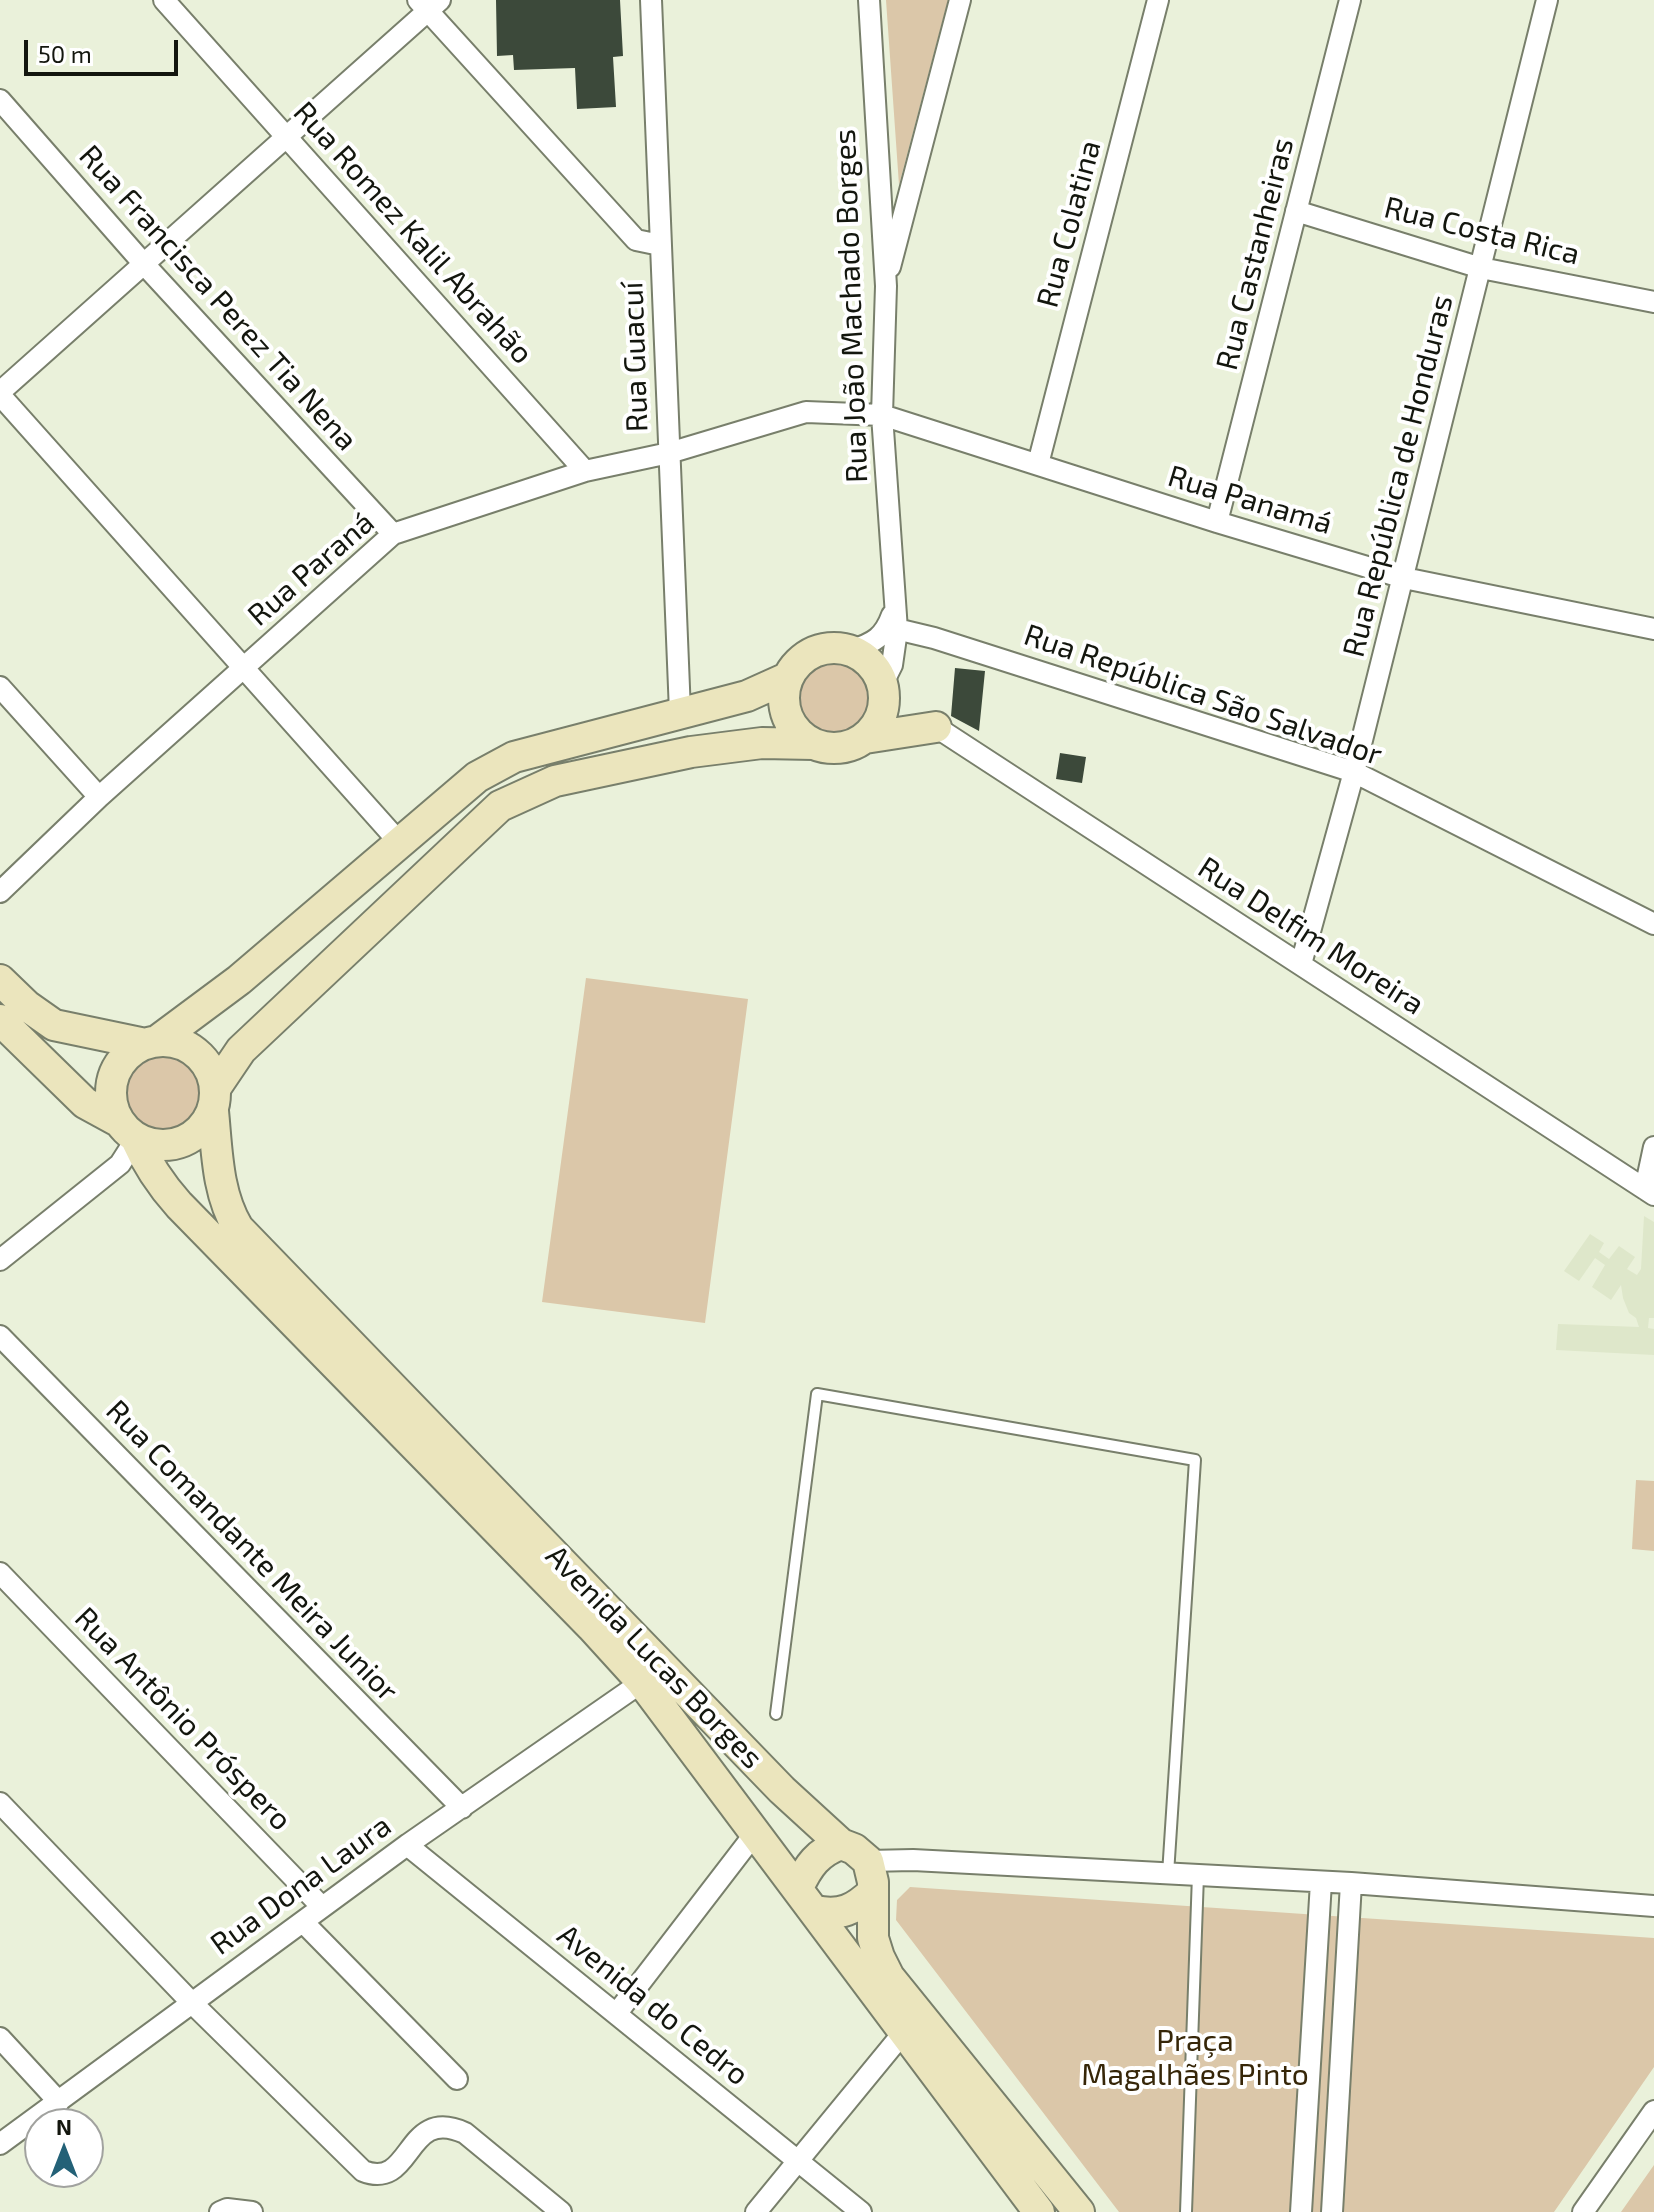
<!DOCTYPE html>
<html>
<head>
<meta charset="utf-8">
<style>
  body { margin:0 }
  #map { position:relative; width:1654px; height:2212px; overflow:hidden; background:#eaf1da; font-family:"Exo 2",sans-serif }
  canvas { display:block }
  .north { position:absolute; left:24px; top:2108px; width:80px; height:80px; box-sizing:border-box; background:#fff; border:2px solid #a1a29f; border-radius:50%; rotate:0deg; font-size:22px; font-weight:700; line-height:32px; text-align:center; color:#13160e }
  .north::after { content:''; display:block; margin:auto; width:28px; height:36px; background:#236177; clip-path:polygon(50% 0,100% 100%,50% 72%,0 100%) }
  .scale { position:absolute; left:24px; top:40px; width:154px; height:36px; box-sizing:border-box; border:4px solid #13160e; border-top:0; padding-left:10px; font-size:24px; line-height:28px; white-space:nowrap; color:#13160e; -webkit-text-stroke:6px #fff; paint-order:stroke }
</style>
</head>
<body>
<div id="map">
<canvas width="1654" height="2212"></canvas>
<div class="north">N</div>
<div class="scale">50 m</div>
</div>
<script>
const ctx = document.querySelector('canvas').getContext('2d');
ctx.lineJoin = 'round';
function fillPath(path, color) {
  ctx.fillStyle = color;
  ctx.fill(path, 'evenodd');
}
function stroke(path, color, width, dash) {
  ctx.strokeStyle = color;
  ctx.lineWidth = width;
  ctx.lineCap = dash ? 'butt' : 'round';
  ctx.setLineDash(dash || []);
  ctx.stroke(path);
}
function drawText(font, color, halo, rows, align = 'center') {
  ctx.font = font + ' "Exo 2",sans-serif';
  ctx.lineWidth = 8;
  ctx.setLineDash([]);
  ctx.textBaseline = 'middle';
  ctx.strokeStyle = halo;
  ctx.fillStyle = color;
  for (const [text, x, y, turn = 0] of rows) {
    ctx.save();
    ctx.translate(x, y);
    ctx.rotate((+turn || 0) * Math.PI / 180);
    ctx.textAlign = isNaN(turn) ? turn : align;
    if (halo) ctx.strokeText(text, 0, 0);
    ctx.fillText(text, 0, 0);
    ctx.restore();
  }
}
fillPath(new Path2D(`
  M1644 1216 1654 1222V1318H1649L1648 1328 1654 1329V1355L1556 1350 1558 1324 1639 1327 1636 1318 1629 1313 1623 1298 1621 1285 1611 1300 1592 1287 1605 1265 1595 1258 1579 1281 1564 1271 1590 1234 1604 1243 1599 1252 1609 1259 1619 1246 1635 1257 1627 1269 1637 1275 1641 1269Z`), '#dee7ca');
fillPath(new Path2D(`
  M886 0H948L899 185Z
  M792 698a42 42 0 1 1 84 0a42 42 0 1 1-84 0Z
  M586 978 748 999 705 1323 542 1302Z
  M124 1094a39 39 0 1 1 78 0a39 39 0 1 1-78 0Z
  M1636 1480 1654 1481V1551L1632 1549Z
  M910 1887 1654 1938V2067L1554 2212H1119L896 1920 897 1900Z
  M1654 2165V2212H1621Z`), '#dbc7a9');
fillPath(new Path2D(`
  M496 0H620L623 56 613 57 616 107 577 109 575 68 514 70 513 55 497 56Z
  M955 668 985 671 979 731 951 716Z
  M1060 753 1086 757 1082 783 1056 779Z`), '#3c493a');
const lane = new Path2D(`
  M776 1714 817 1394 1195 1460 1168 1874
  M1186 2212 1198 1875`);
const street = new Path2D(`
  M164 0 585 471
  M418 0 636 240 660 245
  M651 0 680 712
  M869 0 886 286 882 415 897 630 892 665 883 683
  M0 100 143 263 393 534
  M1296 211 1481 268 1654 302
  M890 267 960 0
  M0 392 440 0
  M0 395 399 842
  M1038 464 1158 0
  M1217 522 1350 0
  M888 627 934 638 1354 772 1654 924
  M852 650C874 643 884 637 892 615
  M0 687 99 797
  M936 727 1654 1195
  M0 892 99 797 393 534 585 471 669 453 806 412 882 415 1217 522 1404 578 1654 629
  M1301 964 1354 772 1547 0
  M1645 1189 1654 1147
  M0 1260 120 1164 136 1139
  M0 1336 462 1808
  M0 1573 322 1907
  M0 1803 191 2002 363 2171C414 2191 404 2105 465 2133L561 2212
  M407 1845 861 2212
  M868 1861 913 1860 1351 1883 1654 1906
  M303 1922 457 2079
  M617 2013 756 1832
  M0 2038 59 2102
  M0 2144 407 1845 642 1682
  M220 2212 227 2209 252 2212
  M756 2212 903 2033
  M1301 2212 1321 1882
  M1332 2212 1351 1883
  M1583 2212 1654 2111`);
const secondary = new Path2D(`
  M784 698a50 50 0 1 1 100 0a50 50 0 1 1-100 0Z
  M865 738 936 727
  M0 980 27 1006 54 1025 145 1044
  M0 1020 85 1103 118 1121
  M111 1093a52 52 0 1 1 104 0a52 52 0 1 1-104 0Z
  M157 1041 239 980 477 777 514 757 747 696 787 678
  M216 1087 241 1050 500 806 555 781 691 752 762 743 813 744
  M213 1111C217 1151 217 1193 238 1228L782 1790 841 1844 854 1849 868 1861 873 1882V1938L879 1957 889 1977 1079 2212
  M136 1139C147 1164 161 1185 179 1205L592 1627 642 1682 1039 2212
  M798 1888C808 1866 818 1852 841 1844
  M815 1911C841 1916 854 1910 873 1892`);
stroke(lane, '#787f6b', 14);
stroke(street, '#787f6b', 24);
stroke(secondary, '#787f6b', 34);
stroke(lane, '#fff', 10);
stroke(street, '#fff', 20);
stroke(secondary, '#ebe5bd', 30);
drawText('30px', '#13160e', '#fff', [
  ["Rua Colatina",1069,224,-75],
  ["Rua Costa Rica",1482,231,14],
  ["Rua Romez Kalil Abrahão",413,233,48],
  ["Rua Castanheiras",1255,254,-76],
  ["Rua Francisca Perez Tia Nena",218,298,48],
  ["Rua João Machado Borges",851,306,-92],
  ["Rua Guacuí",635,357,-92],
  ["Rua República de Honduras",1398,476,-76],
  ["Rua Panamá",1250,500,17],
  ["Rua Paraná",311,569,-41],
  ["Rua República São Salvador",1203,695,19],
  ["Rua Delfim Moreira",1311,936,33],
  ["Rua Comandante Meira Junior",252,1551,46],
  ["Avenida Lucas Borges",654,1657,46],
  ["Rua Antônio Próspero",183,1719,46],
  ["Rua Dona Laura",301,1885,-36],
  ["Avenida do Cedro",653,2005,39]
]);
drawText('30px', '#362608', '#fff', [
  ["Praça",1195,2041],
  ["Magalhães Pinto",1195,2075]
]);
</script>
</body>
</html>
